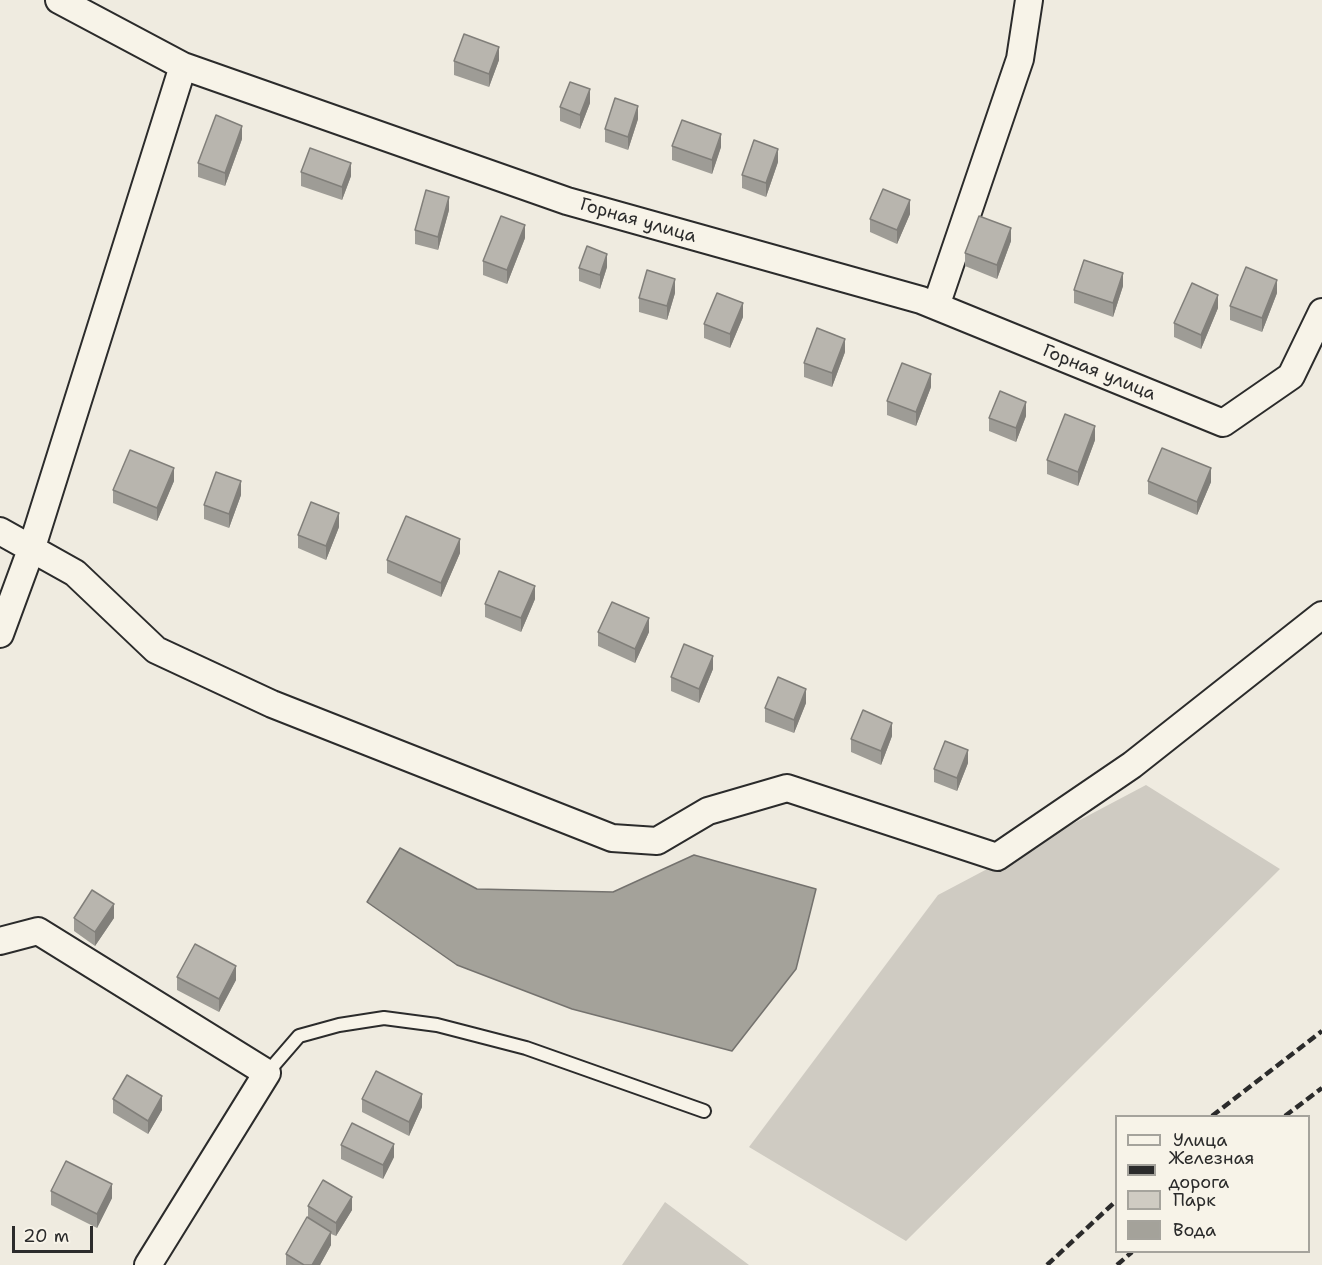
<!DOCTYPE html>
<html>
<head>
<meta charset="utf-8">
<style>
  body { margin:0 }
  #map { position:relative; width:1322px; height:1265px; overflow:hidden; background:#efebe0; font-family:"Shantell Sans",sans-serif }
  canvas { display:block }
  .legend { position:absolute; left:1115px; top:1115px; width:195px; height:138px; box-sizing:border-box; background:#f7f3e8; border:2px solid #a5a39c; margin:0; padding:8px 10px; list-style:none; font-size:18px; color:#2b2b2b }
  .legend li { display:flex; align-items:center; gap:12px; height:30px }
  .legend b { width:30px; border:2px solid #a5a39c }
  .scale { position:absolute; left:12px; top:1226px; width:81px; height:27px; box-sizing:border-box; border:3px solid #2b2b2b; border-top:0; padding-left:8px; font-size:18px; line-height:21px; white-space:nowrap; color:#2b2b2b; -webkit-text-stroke:4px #f7f3e8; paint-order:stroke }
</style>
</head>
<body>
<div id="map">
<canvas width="1322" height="1265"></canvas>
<ul class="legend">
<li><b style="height:8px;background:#f7f3e8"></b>Улица</li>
<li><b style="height:8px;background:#2b2b2b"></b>Железная дорога</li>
<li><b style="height:16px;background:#cfcbc2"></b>Парк</li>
<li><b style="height:16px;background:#a4a29a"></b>Вода</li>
</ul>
<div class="scale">20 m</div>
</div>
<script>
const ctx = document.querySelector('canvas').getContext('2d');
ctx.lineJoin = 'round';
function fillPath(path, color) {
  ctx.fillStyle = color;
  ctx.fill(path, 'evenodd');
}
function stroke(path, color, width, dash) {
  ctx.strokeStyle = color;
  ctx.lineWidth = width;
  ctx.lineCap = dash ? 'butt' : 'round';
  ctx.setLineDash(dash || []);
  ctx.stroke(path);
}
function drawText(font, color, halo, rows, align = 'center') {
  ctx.font = font + ' "Shantell Sans",sans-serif';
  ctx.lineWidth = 4.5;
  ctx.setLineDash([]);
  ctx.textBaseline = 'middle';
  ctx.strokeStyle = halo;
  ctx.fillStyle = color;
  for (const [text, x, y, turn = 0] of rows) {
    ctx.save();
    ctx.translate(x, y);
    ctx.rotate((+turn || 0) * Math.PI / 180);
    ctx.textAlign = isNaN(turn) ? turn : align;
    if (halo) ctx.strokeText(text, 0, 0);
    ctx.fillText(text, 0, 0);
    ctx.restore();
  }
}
fillPath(new Path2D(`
  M1146 785 1280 869 906 1241 749 1147 938 895Z
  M665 1202 749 1265H622Z`), '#cfcbc2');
const water = new Path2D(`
  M400 848 477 889 613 892 694 855 816 889 796 969 732 1051 572 1009 457 965 367 902Z`);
fillPath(water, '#a4a29a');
stroke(water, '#74726e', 1.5);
const lane = new Path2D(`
  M267 1073 299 1036 339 1025 384 1018 437 1025 526 1048 704 1111`);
const street = new Path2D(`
  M59 0 183 66 567 201 921 300 1223 423 1291 376 1322 312
  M936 306 1020 59 1029 0
  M0 531 75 573 156 650 272 704 612 838 657 841 708 811 787 788 997 857 1132 765 1322 615
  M0 634 32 547 183 66
  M0 941 38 931 267 1073 148 1265`);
stroke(lane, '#2b2b2b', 16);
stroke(street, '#2b2b2b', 30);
stroke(lane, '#f7f3e8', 12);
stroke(street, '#f7f3e8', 26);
stroke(new Path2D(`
  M1212 1116 1322 1031
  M1285 1116 1322 1088
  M1047 1265 1116 1201
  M1117 1265 1132 1252`), '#2b2b2b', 4.5, [9, 4.5]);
fillPath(new Path2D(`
  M499 60 489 87 454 75V61Z
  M590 103 580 129 560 121V107Z
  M638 119 628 150 605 142V129Z
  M242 139 225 186 198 177V163Z
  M672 146 721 147 712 174 672 160Z
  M778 162 766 197 742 188V175Z
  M301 172 351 176 342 200 301 186Z
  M449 210 438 250 415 244V230Z
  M910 214 897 244 870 232V219Z
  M525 238 507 284 483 275V261Z
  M1011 241 997 279 965 266V253Z
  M607 267 600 289 579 281V268Z
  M1123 286 1113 317 1074 303V290Z
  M675 293 667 320 639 312V298Z
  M1277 293 1262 332 1230 320V306Z
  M1218 308 1201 349 1174 337V323Z
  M743 317 730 348 704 338V324Z
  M845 352 832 387 804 377V363Z
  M931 387 916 426 887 415V401Z
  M1026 416 1016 442 989 431V418Z
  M1095 440 1078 486 1047 474V460Z
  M174 481 157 521 113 503V490Z
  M1148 481 1211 482 1197 515 1148 494Z
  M241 495 229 528 204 519V505Z
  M339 527 326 560 298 548V535Z
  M460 553 441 597 387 573V560Z
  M535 599 521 632 485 617V604Z
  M598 632H649L635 663 598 646Z
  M713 669 699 703 671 691V677Z
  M806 703 794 733 765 722V708Z
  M892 736 881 765 851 752V739Z
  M968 763 957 791 934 782V769Z
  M74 918H114L95 946 74 931Z
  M177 977 236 980 219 1012 177 990Z
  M113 1099 162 1110 148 1134 113 1113Z
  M362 1099 422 1107 409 1136 362 1112Z
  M341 1145 394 1157 383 1179 341 1159Z
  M51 1191 112 1198 97 1228 51 1205Z
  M308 1206 352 1210 336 1236 331 1234V1245L320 1265H286V1254L308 1218Z`), '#9e9c96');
fillPath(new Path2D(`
  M499 47V60L489 87V74Z
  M590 89V103L580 129V115Z
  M638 106V119L628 150V137Z
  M242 126V139L225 186V173Z
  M721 134V147L712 174V160Z
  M778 149V162L766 197V183Z
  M351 163V176L342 200V187Z
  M449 197V210L438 250V237Z
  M910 200V214L897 244V230Z
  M525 225V238L507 284V270Z
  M1011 228V241L997 279V265Z
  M607 254V267L600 289V275Z
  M1123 273V286L1113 317V303Z
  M675 279V293L667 320V306Z
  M1277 280V293L1262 332V318Z
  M1218 295V308L1201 349V335Z
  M743 303V317L730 348V334Z
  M845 339V352L832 387V373Z
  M931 374V387L916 426V412Z
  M1026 402V416L1016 442V428Z
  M1095 426V440L1078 486V472Z
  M174 468V481L157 521V508Z
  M1211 468V482L1197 515V502Z
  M241 481V495L229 528V514Z
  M339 513V527L326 560V546Z
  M460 539V553L441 597V583Z
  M535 586V599L521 632V618Z
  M649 618V632L635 663V649Z
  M713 656V669L699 703V689Z
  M806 689V703L794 733V720Z
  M892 723V736L881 765V751Z
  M968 750V763L957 791V778Z
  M114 904V918L95 946V932Z
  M236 966V980L219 1012V999Z
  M422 1094V1107L409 1136V1122Z
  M162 1096V1110L148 1134V1121Z
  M394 1144V1157L383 1179V1165Z
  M112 1184V1198L97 1228V1214Z
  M352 1197V1210L336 1236V1223Z
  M331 1232V1245L320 1265H312Z`), '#817f7a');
const building = new Path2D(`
  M464 34 499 47 489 74 454 61Z
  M570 82 590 89 580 115 560 107Z
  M615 98 638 106 628 137 605 129Z
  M216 115 242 126 225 173 198 163Z
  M682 120 721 134 712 160 672 146Z
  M754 140 778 149 766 183 742 175Z
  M310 148 351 163 342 187 301 172Z
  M883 189 910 200 897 230 870 219Z
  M426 190 449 197 438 237 415 230Z
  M501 216 525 225 507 270 483 261Z
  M979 216 1011 228 997 265 965 253Z
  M587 246 607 254 600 275 579 268Z
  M1084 260 1123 273 1113 303 1074 290Z
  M1246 267 1277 280 1262 318 1230 306Z
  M647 270 675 279 667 306 639 298Z
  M1192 283 1218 295 1201 335 1174 323Z
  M717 293 743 303 730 334 704 324Z
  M817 328 845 339 832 373 804 363Z
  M902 363 931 374 916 412 887 401Z
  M1000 391 1026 402 1016 428 989 418Z
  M1065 414 1095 426 1078 472 1047 460Z
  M1162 448 1211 468 1197 502 1148 481Z
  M130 450 174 468 157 508 113 490Z
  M216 472 241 481 229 514 204 505Z
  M311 502 339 513 326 546 298 535Z
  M406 516 460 539 441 583 387 560Z
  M499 571 535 586 521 618 485 604Z
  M612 602 649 618 635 649 598 632Z
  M684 644 713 656 699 689 671 677Z
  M778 677 806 689 794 720 765 708Z
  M863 710 892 723 881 751 851 739Z
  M945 741 968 750 957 778 934 769Z
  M92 890 114 904 95 932 74 918Z
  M195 944 236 966 219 999 177 977Z
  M376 1071 422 1094 409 1122 362 1099Z
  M127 1075 162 1096 148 1121 113 1099Z
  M352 1123 394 1144 383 1165 341 1145Z
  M66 1161 112 1184 97 1214 51 1191Z
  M323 1180 352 1197 336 1223 308 1206Z
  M307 1217 331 1232 312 1265H304L286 1254Z`);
fillPath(building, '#b8b5ae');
stroke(building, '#817f7a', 1.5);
drawText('18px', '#2b2b2b', '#f7f3e8', [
  ["Горная улица",638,221,16],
  ["Горная улица",1099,373,22]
]);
</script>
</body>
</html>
